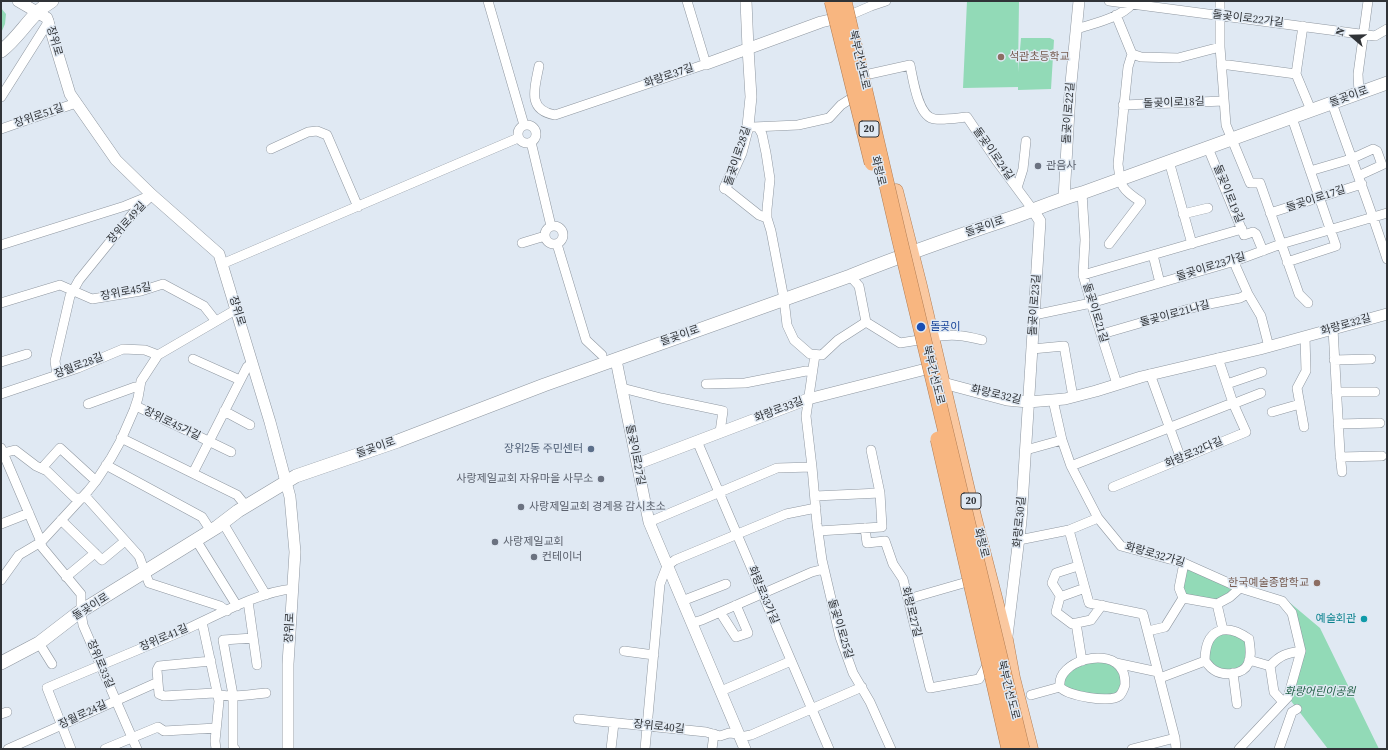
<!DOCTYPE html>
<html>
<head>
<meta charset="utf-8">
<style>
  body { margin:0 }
  #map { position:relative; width:1388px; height:750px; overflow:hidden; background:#e0e9f3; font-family:"Source Serif 4",serif }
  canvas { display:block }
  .frame { position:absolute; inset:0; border:2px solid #303337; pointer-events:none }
  .north { position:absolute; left:1332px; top:16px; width:40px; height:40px; -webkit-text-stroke:3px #e0e9f3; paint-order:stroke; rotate:290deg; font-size:11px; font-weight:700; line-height:16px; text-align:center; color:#303337 }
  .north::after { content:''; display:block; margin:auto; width:14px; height:18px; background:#303337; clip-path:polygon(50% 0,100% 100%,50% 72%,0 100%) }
</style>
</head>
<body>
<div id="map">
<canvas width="1388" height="750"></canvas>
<div class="frame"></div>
<div class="north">N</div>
</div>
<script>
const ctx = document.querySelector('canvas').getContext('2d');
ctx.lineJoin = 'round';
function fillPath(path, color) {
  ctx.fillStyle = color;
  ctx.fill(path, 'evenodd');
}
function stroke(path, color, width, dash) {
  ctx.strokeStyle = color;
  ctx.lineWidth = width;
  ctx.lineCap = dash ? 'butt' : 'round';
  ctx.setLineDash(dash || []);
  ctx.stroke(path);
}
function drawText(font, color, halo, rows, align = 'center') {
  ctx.font = font + ' "Source Serif 4","Noto Sans KR",serif';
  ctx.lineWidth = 3;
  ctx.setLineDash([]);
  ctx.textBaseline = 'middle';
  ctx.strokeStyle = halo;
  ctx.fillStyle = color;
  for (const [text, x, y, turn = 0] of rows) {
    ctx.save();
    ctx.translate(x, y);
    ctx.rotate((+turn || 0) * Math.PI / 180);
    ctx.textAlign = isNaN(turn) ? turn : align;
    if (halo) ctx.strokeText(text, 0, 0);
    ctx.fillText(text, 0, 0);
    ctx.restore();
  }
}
fillPath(new Path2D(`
  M967 1H1019L1018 72 1021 38H1050L1054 40 1051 89 1018 90V87L963 88Z
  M1 8 6 14 5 24 1 33Z
  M1184 563 1240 588 1217 604 1183 598Z
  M1282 601 1289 602 1320 628 1379 749H1328L1288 697 1301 651 1292 613Z
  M1223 630 1249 639 1251 653 1241 671 1213 670 1205 649Z
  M1095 658 1119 665 1125 681 1119 696 1073 693 1060 684 1062 676Z`), '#92dab7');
const minor = new Path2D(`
  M488 1 524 125
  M1109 1 1375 36 1387 29
  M1220 1V47L1226 125 1250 183H1260L1299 294 1308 303
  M850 15 871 6 886 1
  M1116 15 1132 54 1141 57 1178 58 1220 47
  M1303 26 1296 74 1311 110
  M1077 29C1095 23 1120 18 1132 4
  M1221 64 1296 74
  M539 66C535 87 526 110 555 115L706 64 687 1
  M865 75 910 65C913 79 918 118 935 119 945 120 957 118 967 117L996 160 1033 210
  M1359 93 1358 74 1368 1
  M1 97 49 21
  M1332 103C1350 155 1370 206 1387 259
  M1123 105 1224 101
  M518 134a9 9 0 1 1 18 0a9 9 0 1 1-18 0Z
  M753 127 798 125 829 118 841 105 858 94
  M758 127 762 134 766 153 770 179 767 209V218L771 231 784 299 787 325 794 340 810 354 822 355 838 340 866 322
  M1 129 76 103
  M531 142 551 226
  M1208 148 1244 235 1253 232 1256 234 1263 251
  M271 149 308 132 317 131 327 135 358 207
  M1169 161 1192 244
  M1310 171 1351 159 1373 149 1377 151 1382 165 1358 176
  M725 188 759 215 767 218
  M1017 188 1023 169 1026 141
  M1082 193 1085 240 1083 275 1091 303 1117 384
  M1270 213 1362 184
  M1183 214 1208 208
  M545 235a9 9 0 1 1 18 0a9 9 0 1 1-18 0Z
  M522 243 545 236
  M557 244 586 340 602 355
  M1109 244 1141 202C1121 188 1121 188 1118 164L1128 67 1132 54
  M1 245 125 206 147 197
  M1153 255 1160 283
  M1235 261 1236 267 1248 294 1261 316 1269 347
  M1287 262 1336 246 1292 118
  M222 264 518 138
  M1083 275 1242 229
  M850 276 859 286 866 322 900 343 919 340
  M1 303 60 285 92 299 141 291 163 284 204 306 215 320
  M1034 315 1091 303 1235 261 1281 244 1387 213
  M1333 329 1340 453 1342 472
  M1102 334 1199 306 1240 298 1248 294
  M932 337C952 334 963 335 982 340
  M1032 349 1064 346 1073 397
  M815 355 806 416 812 467 817 524 822 560 840 637 853 673 870 702 891 749
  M193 359 240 380
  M1334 360 1371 359
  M1 362 27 354
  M1150 374 1181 459
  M57 375 55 361 70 296 79 280 113 238 134 212 152 195
  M706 384 745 383 806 371 812 372
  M1227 384 1262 372
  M622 388 661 398 723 411 720 432
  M1336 392H1375
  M1 394 78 368 123 349 145 350 158 355
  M1053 400 1062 440 1071 466 1098 518 1121 546 1184 563 1240 588 1282 601 1292 613 1301 651 1288 697 1239 749
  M88 404 135 387H140
  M136 406 231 452
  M224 411 250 425
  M1272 412 1300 404
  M1338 424 1380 423
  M1304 427 1297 388 1306 371 1305 337
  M121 438 237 495 246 506
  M697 441 829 749
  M1 448 39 537 42 547 81 594V612L83 625 137 749
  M1026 450 1062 440
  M1 455 3 453 15 450 36 466 47 471 75 498H87L139 556 149 583 220 606 227 611
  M1340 457 1382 456
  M106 465 202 517 211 531
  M1071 466 1230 404 1238 402 1261 393
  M42 468 60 448 96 481
  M193 473 247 367 252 363
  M1113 487 1246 432 1233 403 1218 358
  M815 496 880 493
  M61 520 102 560 125 541
  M649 522 777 468 812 467
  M223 523 266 595
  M1 524 29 513
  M865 528 867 543 885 541 893 564 903 579 930 688 979 679 989 662
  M1069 530 1089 603 1143 614 1175 738
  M818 531 882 527 880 493 871 450
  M196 540 237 606
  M1019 540 1069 530 1098 518
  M66 577 95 553
  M1 580 19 555 41 542 88 491 96 481 111 458 120 442 134 410 138 398 141 381 158 355 237 309
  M1085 588 1060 597 1056 612 1072 624 1091 620 1102 605
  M1061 597 1052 583 1056 573 1078 566
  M1183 598 1179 588 1184 563
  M908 599 974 580
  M248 601 257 665
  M682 601 726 584
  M1217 604 1230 597 1240 588
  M720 612 736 637 748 633 736 605
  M202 622 219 701 215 741 216 749
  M692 623 702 620 812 572 824 569
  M1076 623 1082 661
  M1148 631 1165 627 1183 598 1217 604 1223 630
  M39 643 52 664
  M624 651 654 655
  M1249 660 1270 666C1280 655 1287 653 1301 651
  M211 661 159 666 157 670 159 694 164 696 214 693C227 699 251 694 266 693
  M1116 663 1158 672
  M1270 666 1274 692 1283 702
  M1233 673 1237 704
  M1160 678 1205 661C1208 664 1210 668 1214 670 1223 676 1243 675 1248 664 1252 656 1250 648 1249 639 1224 621 1205 630 1205 661
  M721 691 791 661
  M1031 695 1060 687C1056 661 1110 646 1122 670 1125 674 1125 680 1125 685 1124 688 1122 694 1119 696 1110 703 1067 696 1060 687
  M1 714 7 712
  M578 719 706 732 720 736 729 733 739 734
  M740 737 751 735 862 687
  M8 749 158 682
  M71 749 47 688C93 668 141 649 187 629 217 615 261 591 293 589
  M105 749 158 727 164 731 216 728
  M235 749 233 747V695L223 640 253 638
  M611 749 614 723
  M645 749 660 584 667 566 675 560 786 514 816 508
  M712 749 714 734
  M1132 749 1175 738 1176 749
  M1279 749 1292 712 1297 709`);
const tertiary = new Path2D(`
  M18 1 47 18 70 94 116 160 152 195 219 254 270 422 290 497 295 552 288 664V749
  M706 64 821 22 842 17
  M725 188 741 153 748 126 751 97 748 48 746 1
  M1064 198 1070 93 1079 1
  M616 360 649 522 745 749
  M943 383 1007 400 1028 402 1065 399 1096 391 1141 377 1260 349 1387 314
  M637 464 808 399 926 369
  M1007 636 1021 521 1040 221 1033 210`);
const secondary = new Path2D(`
  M1 51C20 37 31 13 52 1
  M1 663 39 643 78 613 217 527 238 511 296 476 398 441 544 385 850 276C903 255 957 236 1011 218 1035 210 1058 199 1082 193L1387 83`);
const primary = new Path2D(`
  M896 191 920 286 972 508 1006 640 1013 678 1031 749`);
stroke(minor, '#8f97a0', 10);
stroke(tertiary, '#8f97a0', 12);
stroke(secondary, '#8f97a0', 14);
stroke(primary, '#b17c52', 15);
stroke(minor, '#fff', 9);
stroke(tertiary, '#fff', 11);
stroke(secondary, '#fff', 13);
stroke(primary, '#fac8a0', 14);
const trunkBridge = new Path2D(`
  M832 1 872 163
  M844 1 899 237 1022 749
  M938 439 1009 749`);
stroke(trunkBridge, '#b17c52', 16, []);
stroke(trunkBridge, '#f8b680', 15);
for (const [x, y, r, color] of [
  [1001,57,4,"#8d6e63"],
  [1038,166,4,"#6b7280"],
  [921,327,5,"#1a4fb4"],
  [591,449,4,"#5c6f8a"],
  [601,479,4,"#6b7280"],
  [521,507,4,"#6b7280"],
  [495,542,4,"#6b7280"],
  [534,557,4,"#6b7280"],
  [1317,583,4,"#8d6e63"],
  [1364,619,4,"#0f9aa8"]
]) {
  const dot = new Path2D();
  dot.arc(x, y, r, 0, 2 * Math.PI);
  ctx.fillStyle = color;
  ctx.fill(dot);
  stroke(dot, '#e0e9f3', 1.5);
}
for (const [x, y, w] of [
  [869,129,20],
  [971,501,20]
]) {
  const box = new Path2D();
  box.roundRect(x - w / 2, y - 8, w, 16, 3);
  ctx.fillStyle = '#e0e9f3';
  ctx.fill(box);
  stroke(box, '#303337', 1);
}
drawText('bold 10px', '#303337', null, [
  ["20",869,129],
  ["20",971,501]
]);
drawText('11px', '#303337', '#e0e9f3', [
  ["돌곶이로22가길",1248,19,7],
  ["장위로",54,41,74],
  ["북부간선도로",859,60,77],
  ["화랑로37길",669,76,-19],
  ["돌곶이로",1349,97,-20],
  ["돌곶이로18길",1174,103,-2],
  ["돌곶이로22길",1069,113,-86],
  ["장위로51길",39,116,-19],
  ["돌곶이로24길",993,154,55],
  ["돌곶이로28길",738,156,-72],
  ["화랑로",878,171,77],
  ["돌곶이로19길",1228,194,68],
  ["돌곶이로17길",1316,199,-18],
  ["장위로49길",127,223,-48],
  ["돌곶이로",985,227,-19],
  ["돌곶이로23가길",1211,267,-17],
  ["장위로45길",126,292,-11],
  ["돌곶이로23길",1035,305,-86],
  ["장위로",237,311,73],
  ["돌곶이로21길",1095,313,73],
  ["돌곶이로21나길",1175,314,-15],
  ["화랑로32길",1346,325,-16],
  ["돌곶이로",680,336,-19],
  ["장월로28길",79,366,-21],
  ["북부간선도로",933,375,76],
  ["화랑로32길",996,395,13],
  ["화랑로33길",779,410,-21],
  ["장위로45가길",172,424,26],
  ["돌곶이로",376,448,-19],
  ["화랑로32다길",1194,453,-23],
  ["돌곶이로27길",635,455,79],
  ["화랑로30길",1020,522,-85],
  ["화랑로",981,543,76],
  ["화랑로32가길",1155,555,16],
  ["화랑로33가길",763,595,67],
  ["돌곶이로",91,607,-32],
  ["화랑로27길",911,612,76],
  ["장위로",290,628,-87],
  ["돌곶이로25길",840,629,73],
  ["장위로41길",164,638,-23],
  ["장위로33길",100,664,67],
  ["북부간선도로",1008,690,76],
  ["장월로24길",83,715,-25],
  ["장위로40길",659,727,6]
]);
drawText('11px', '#785e54', '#e0e9f3', [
  ["석관초등학교",1009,57],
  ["한국예술종합학교",1309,583,"right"]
], 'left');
drawText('11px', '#5b616d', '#e0e9f3', [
  ["관음사",1046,166],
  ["사랑제일교회 자유마을 사무소",593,479,"right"],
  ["사랑제일교회 경계용 감시초소",529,507],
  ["사랑제일교회",503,542],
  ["컨테이너",542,557]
], 'left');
drawText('11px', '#164399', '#e0e9f3', [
  ["돌곶이",930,327]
], 'left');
drawText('11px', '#4e5e75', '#e0e9f3', [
  ["장위2동 주민센터",583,449]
], 'right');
drawText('11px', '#0d838f', '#e0e9f3', [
  ["예술회관",1356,619]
], 'right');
drawText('italic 11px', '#1f5f44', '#e0e9f3', [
  ["화랑어린이공원",1320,692]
]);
</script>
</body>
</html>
